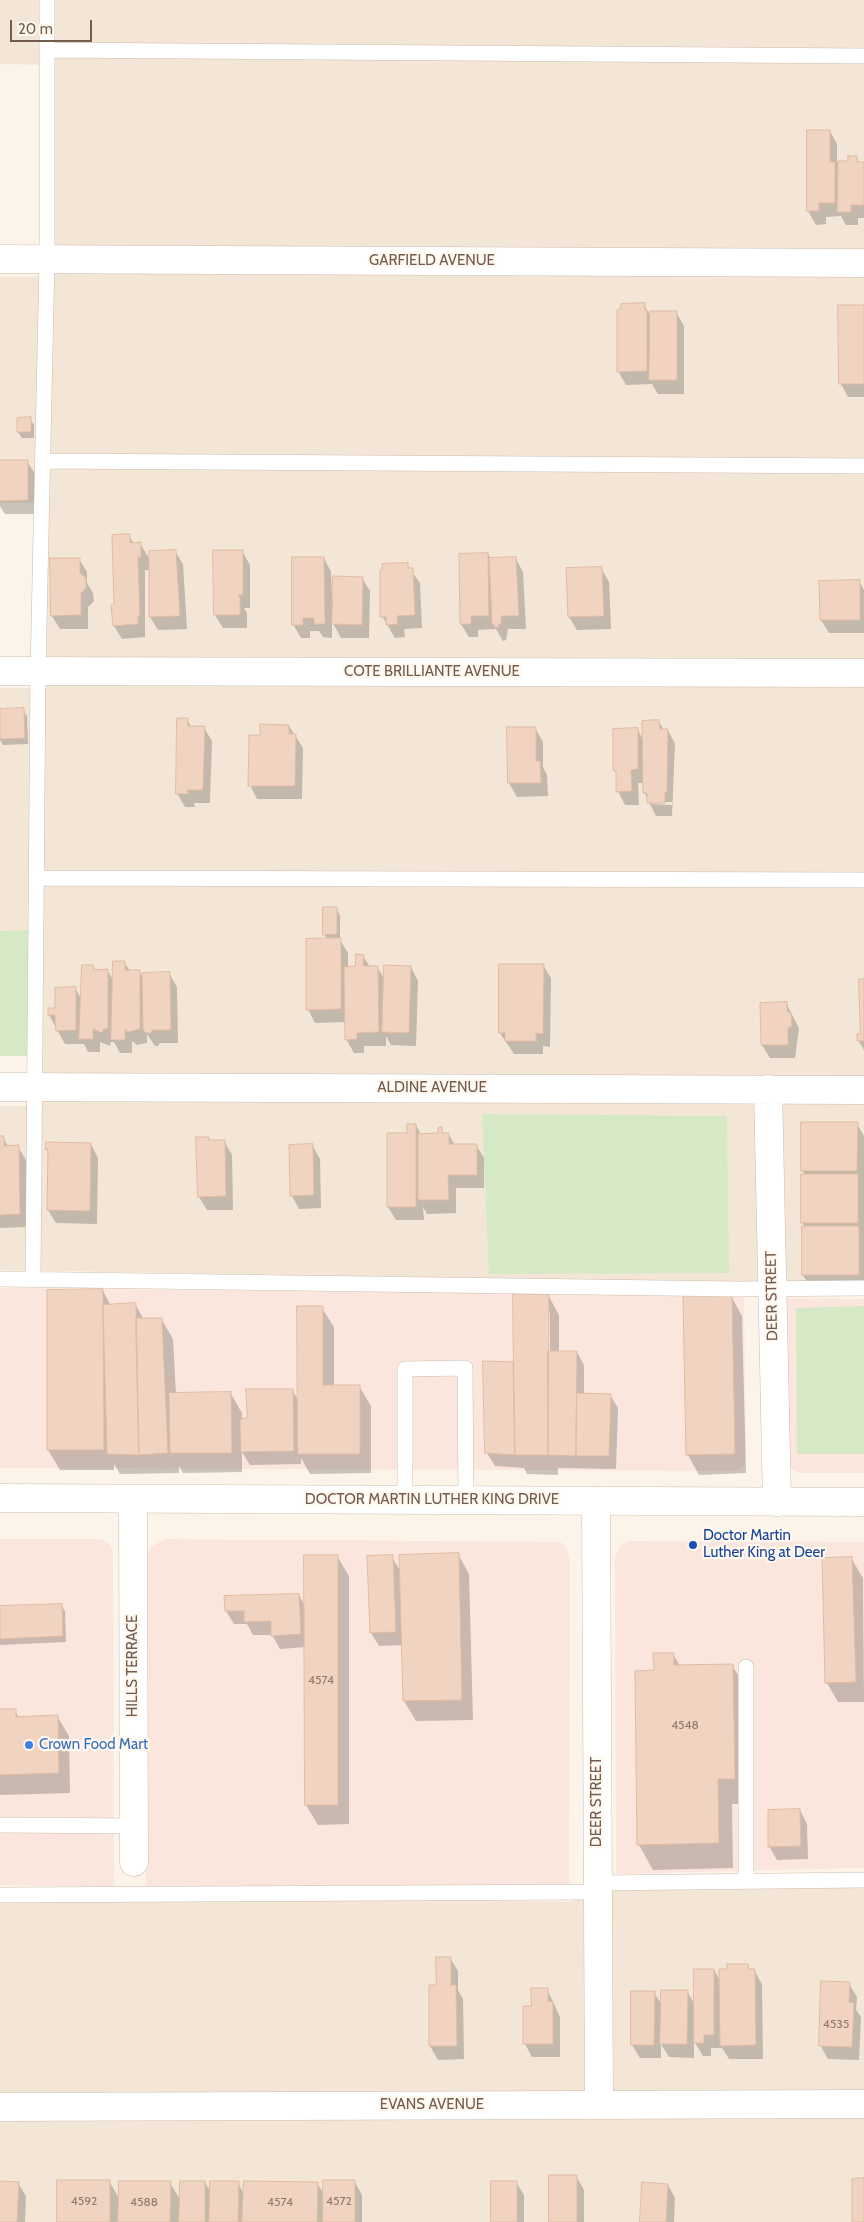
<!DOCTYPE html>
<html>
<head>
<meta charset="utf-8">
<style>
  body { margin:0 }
  #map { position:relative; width:864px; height:2222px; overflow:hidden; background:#fcf4e8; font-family:Cabin,sans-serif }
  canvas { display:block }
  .scale { position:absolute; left:10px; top:20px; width:82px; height:22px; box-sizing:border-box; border:2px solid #755b4d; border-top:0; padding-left:6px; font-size:15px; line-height:18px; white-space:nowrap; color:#755b4d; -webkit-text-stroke:4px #fef8ef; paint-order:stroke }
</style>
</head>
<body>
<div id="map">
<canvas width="864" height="2222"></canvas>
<div class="scale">20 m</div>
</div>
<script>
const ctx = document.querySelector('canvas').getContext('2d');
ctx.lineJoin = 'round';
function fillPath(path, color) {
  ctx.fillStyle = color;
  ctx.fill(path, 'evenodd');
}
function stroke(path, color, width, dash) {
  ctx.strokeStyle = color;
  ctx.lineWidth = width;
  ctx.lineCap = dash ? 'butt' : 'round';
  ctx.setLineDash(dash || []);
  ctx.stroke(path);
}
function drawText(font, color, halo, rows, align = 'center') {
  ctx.font = font + ' Cabin,sans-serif';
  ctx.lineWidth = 4.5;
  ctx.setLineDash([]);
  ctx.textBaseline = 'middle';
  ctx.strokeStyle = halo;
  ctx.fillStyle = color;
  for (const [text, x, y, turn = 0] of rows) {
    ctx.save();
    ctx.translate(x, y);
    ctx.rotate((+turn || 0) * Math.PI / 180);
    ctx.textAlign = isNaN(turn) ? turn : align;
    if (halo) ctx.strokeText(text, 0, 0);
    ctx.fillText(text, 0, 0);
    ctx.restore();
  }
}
fillPath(new Path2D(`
  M0 0H864V1285L0 1270V1106H41V930L0 931V688H47L46 503H0V277L55 276 51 65 0 64Z
  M616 1888H864V2222H0V1896L144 1895 569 1902Z`), '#f3e6d7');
fillPath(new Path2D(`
  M0 1288 744 1296 746 1459 744 1467 736 1471 0 1468Z
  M784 1298 864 1299V1473H801L793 1470 788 1465Z
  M0 1539H100L108 1542 113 1551 114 1887 0 1885Z
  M165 1539 560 1542 565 1545 570 1561 569 1886 146 1887V1557L151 1547Z
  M635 1541 864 1542V1868L616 1874 615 1557 620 1546 627 1542Z`), '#fbe6dd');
fillPath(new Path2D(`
  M29 930 27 1056H0V931Z
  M482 1114 727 1116 729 1273 489 1274Z
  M864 1306V1454H797L796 1308Z`), '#d5e9c7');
fillPath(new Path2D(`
  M809 131H830L837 144V163H849L856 157 859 163H864V218H858V225H846L841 216 826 217V224L816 225 808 211Z
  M644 305 651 317 676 312 684 326V394H658L652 384 626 385 618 371Z
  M864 307V397H848L841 384Z
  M30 419 34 425V438H22L18 432Z
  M0 461H27L35 474V514H5L0 506Z
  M129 536 134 544 140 543 150 560 175 551 183 564 187 629 158 630 150 617V570H145V637L122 639 114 626 112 606H115Z
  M242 551 250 565V608H244L247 613V628H223L215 615Z
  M488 554 491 559H516L523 572 526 629H508L506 640 503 641 496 629 478 630V637H469L461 624Z
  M324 558 331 572 332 598 362 578 370 591 369 638H341L332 621V638L323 637 319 631H310V638H301L293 624 292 610Z
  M79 559 87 572V583L93 593 94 601 88 607V629H60L52 616Z
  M407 565 420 583 422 628 404 629 405 637 395 638 382 616Z
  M601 568 609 582 611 629 577 630 569 617Z
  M859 581 864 590V633H829L821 620V582Z
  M0 710H23L27 716 28 744 3 745 0 740Z
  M187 719 192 728H204L212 741 210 803H194L195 807H185L177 793Z
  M659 722 664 730H668L675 744 672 816H656L644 792V783H638L639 805H625L618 791V775L614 770 638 730 643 740ZM651 802H672V805L651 804Z
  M289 726 303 748 302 799H257L250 785 261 736Z
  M509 728H535L543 742V767L547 775 548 796 517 797 509 783Z
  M336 908 340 915V940L348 953V968H356L363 956 370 967H377L385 980 411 967 418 981 416 1046 391 1045 386 1036V1046H364V1053H354L346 1039V1022L315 1023 308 1009 328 940 324 934Z
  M124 962 130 971 139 972 144 979 169 973 177 987 178 1043H160L158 1046H155L147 1034V1043L137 1045 132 1041V1053H120L114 1042H111L110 1046 100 1042V1052H88L84 1044H65L49 1015 75 988 82 1000 93 966 96 971H108L114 982Z
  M543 965 551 978 550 1047 543 1046V1054H514L500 1033Z
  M864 980V1050L858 1040 861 1035Z
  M786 1003 799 1028 795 1058H770L762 1045Z
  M857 1124 864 1136V1288H811L803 1275 805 1227 802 1223 805 1175 802 1170Z
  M416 1125 421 1135H439L441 1129 445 1135H449L455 1145H476L484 1158V1188H456V1213L427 1214 423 1207 424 1220H396L388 1207 408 1134Z
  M0 1137H3L8 1147H18L26 1160 27 1227 0 1228Z
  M209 1138 211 1142 224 1141 232 1155 233 1210H207L199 1197Z
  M91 1144 98 1158 97 1224 56 1223 48 1210 49 1153 47 1150Z
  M312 1145 320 1159 321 1208 299 1209 292 1196Z
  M48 1291H103L111 1306 135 1304 144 1320H162L173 1339 176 1394H231L242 1413V1421L292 1390 299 1401 322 1308 334 1327V1387L359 1386 371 1406V1473L310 1474 301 1458V1464L250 1465 242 1452V1472L183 1473 179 1466V1473L120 1474 114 1464V1470H60L48 1450Z
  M548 1295 559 1315V1352H577L584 1365V1394L610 1395 618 1408 616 1469 558 1468V1475L527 1474 524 1468 495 1466 487 1453 513 1363 515 1367ZM547 1313H550V1352H547Z
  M731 1296 742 1316 746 1473 699 1475 688 1455Z
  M458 1554 469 1574 473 1720 416 1721 404 1701 403 1645 379 1646 371 1633 368 1558 392 1557 401 1572Z
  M337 1556 349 1576V1824L318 1825 306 1805V1647L280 1649 272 1635H253L247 1624H234L226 1611 299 1595 306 1608Z
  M851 1558 863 1578 864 1702H838L827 1683Z
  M61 1605 65 1611 66 1642 0 1645V1608Z
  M673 1654 680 1666 732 1665 747 1690 749 1804H732L733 1868 653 1870 639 1845 655 1671Z
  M0 1710H15L19 1718 57 1716 69 1736 70 1793 0 1795Z
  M800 1810 807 1824 808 1859 777 1860 769 1846Z
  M450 1958 458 1971V1990L463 1999 464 2059 438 2060 430 2046V1986H437Z
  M748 1966 750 1970H754L762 1984 763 2059H729L722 2048H711V2056H703L694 2041V2058L669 2057 661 2044V2058H640L632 2045 654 1992 662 2006 687 1991 695 2005 714 1970 720 1981 728 1970Z
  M849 1984 857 1997 856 2010 861 2017 859 2060 828 2059 820 2045Z
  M547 1989 560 2017V2057H532L525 2044 532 2007Z
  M576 2176 584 2190V2222H550Z
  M109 2181 120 2200 170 2183 181 2201 205 2182 211 2193 238 2183 244 2194 317 2183 325 2196 354 2181 362 2195V2222H59Z
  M516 2182 524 2195V2222H492Z
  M0 2183H18L26 2196 25 2222H0Z
  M668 2185 675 2198 674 2222H641Z`), '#0003');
const building = new Path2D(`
  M807 130H830V162H835V203H819V211H807Z
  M848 156H857V162H864V205H851V212H837L838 161H848Z
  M645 303V310H647V371L617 372V310L620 309 621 304Z
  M838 305H864V384H839Z
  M650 311H677V380H649Z
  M31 417V432H17V418Z
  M0 460H28V500L0 501Z
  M130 534V543L141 542V557H138L140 616H138V624L113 626 111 605 114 604 112 535Z
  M176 550 180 616 149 617V551Z
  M213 550H243V595H238L240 598V615H214Z
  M488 553 489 616H471V624H460L459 554Z
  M292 557H324L325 624H314V618H303V625H292Z
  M516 557 519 616H501V624H498L499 627H494V624H492L489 558Z
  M50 558H80V573L86 578V588L81 593V615L51 616Z
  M408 563V568H413L415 615 397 616 398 624 386 625V617H380V570H382V564Z
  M602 567 604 616 568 617 566 568Z
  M333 576 363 577 362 625 332 624Z
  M860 580V620H820L819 581Z
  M24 708 25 738 0 739V709Z
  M177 718H188V726H205L203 790H187L188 794H176Z
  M659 720 660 729H668L667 792H665V803H647V793H643L642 721Z
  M260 724 289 725V734H296L295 786H248L249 735H260Z
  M507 727H536V761H540L541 783H508Z
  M638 728V769L631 770 632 791 616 792V771L613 770V729Z
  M323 907H337V934L323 935Z
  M341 938V1009L306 1010V939Z
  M356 954 364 955 363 966H378L379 1032 357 1033V1039L345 1040 344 967 355 966Z
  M113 961H125V970H140V1029L128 1032 125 1029V1040H111Z
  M499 964H544L543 1034 536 1033V1041H505V1033H499Z
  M82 965H93L94 970 108 969V1029H104L102 1033 93 1029V1039H79Z
  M384 965 411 966 409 1033 382 1032Z
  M170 972 171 1030H153L151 1033H146L143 1030 142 973Z
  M859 979H864V1041H857V1034H860Z
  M76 987V1030L56 1031 55 1015H48V1008H55V988Z
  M787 1002V1011L791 1013 792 1026 788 1028V1045H761L760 1003Z
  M801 1122H858L857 1171H801Z
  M407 1124H416V1207H387V1133H407Z
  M442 1127V1133H449V1144H477V1175H448L449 1200H418V1134L438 1133V1128Z
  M0 1136H4V1146L19 1145 20 1214 0 1215Z
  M196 1137H209V1140H225L226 1196 198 1197Z
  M46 1142 91 1143 90 1211 47 1210 48 1150H46Z
  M313 1144 314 1195 290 1196 289 1145Z
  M801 1174H858V1223H801Z
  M802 1226H859V1275H802Z
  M103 1289 104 1450H47V1290Z
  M513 1294H549L548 1455H515Z
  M732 1295 735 1454 686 1455 683 1296Z
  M136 1303 139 1455 107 1454 103 1305Z
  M297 1306H323V1385H360V1454H298Z
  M136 1318H162L168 1453 139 1455Z
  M548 1351H577L576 1456 548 1455Z
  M483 1361 513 1362 515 1455 485 1453Z
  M246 1389H293L294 1451 241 1452 240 1420 247 1417Z
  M231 1392 232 1453H170L169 1393Z
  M577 1393 611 1394 609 1456H576Z
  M459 1553 462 1700 403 1701 399 1555Z
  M304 1555H338V1805H305Z
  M393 1555 396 1632 370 1633 367 1556Z
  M852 1557 856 1682 825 1683 822 1558Z
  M299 1594 301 1634 271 1636V1621L244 1622V1611H225L224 1596Z
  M62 1604 63 1636 0 1639V1606Z
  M653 1653H674V1665L733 1664 735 1779H718L719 1843 637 1845 635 1671 654 1670Z
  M0 1709H16V1717L58 1715 59 1773 0 1775Z
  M800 1809 801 1846 768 1847V1810Z
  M436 1957H451V1985H456L457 2046H429V1985H436Z
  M727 1964H748L749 1969H755L756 2045 720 2046 719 1969H727Z
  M694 1969H714V2035H704V2043H694Z
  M821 1981 850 1982 849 2002 854 2003 852 2047 819 2046Z
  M531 1988H548V2001L553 2002V2044H523V2006H531Z
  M661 1990H688L687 2044H660Z
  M631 1991H655L654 2045H631Z
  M549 2175H577V2222H549Z
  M864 2178V2222H852V2179Z
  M57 2180H110V2222H57Z
  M323 2180H355V2222H323Z
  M0 2181 19 2182 17 2222H0Z
  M119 2181H171L170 2222H118Z
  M180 2181H205V2222H179Z
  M210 2181H239L238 2222H209Z
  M244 2181 318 2182 317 2222H242Z
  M491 2181H517V2222H491Z
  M642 2182 668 2184 666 2222H640Z`);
fillPath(building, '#f0d4c1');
stroke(building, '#e2bba2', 1);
const lane = new Path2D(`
  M47 50 864 56
  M43 461 864 466
  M37 878 864 880
  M0 1279 737 1289 864 1288
  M33 1280 38 671 47 260V0
  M405 1499V1369L465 1368 466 1501
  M746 1667V1881
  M0 1825 134 1826
  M597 1883 864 1880
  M0 1895 597 1892`);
const street = new Path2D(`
  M0 259 864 263
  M0 671 864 673
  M0 1087 864 1090
  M768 1089 777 1502
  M133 1499 134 1862
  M596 1501 599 2104
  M0 2107 864 2104`);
const secondary = new Path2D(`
  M0 1498 864 1502`);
stroke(lane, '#cdbcae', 16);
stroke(street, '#cdbcae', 29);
stroke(secondary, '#d2beaf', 29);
stroke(lane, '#fff', 15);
stroke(street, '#fff', 28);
stroke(secondary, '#fff', 28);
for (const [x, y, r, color] of [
  [693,1545,5,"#1a4fb4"],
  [29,1745,5,"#3f7fe0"]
]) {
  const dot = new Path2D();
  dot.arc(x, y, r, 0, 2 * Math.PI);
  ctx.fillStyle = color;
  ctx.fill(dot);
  stroke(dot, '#fef8ef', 2);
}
drawText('12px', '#94796a', null, [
  ["4574",321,1680],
  ["4548",685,1725],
  ["4535",836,2024],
  ["4592",84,2201],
  ["4572",339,2201],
  ["4588",144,2202],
  ["4574",280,2202]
]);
drawText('15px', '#755b4d', '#fef8ef', [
  ["GARFIELD AVENUE",432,261],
  ["COTE BRILLIANTE AVENUE",432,672],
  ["ALDINE AVENUE",432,1088],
  ["DEER STREET",772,1296,-91],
  ["DOCTOR MARTIN LUTHER KING DRIVE",432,1500],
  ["HILLS TERRACE",133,1666,-90],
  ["DEER STREET",597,1802,-90],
  ["EVANS AVENUE",432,2105]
]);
drawText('15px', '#164399', '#fef8ef', [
  ["Doctor Martin",703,1536],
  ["Luther King at Deer",703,1553]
], 'left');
drawText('15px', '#366cbe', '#fef8ef', [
  ["Crown Food Mart",39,1745]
], 'left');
</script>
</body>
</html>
